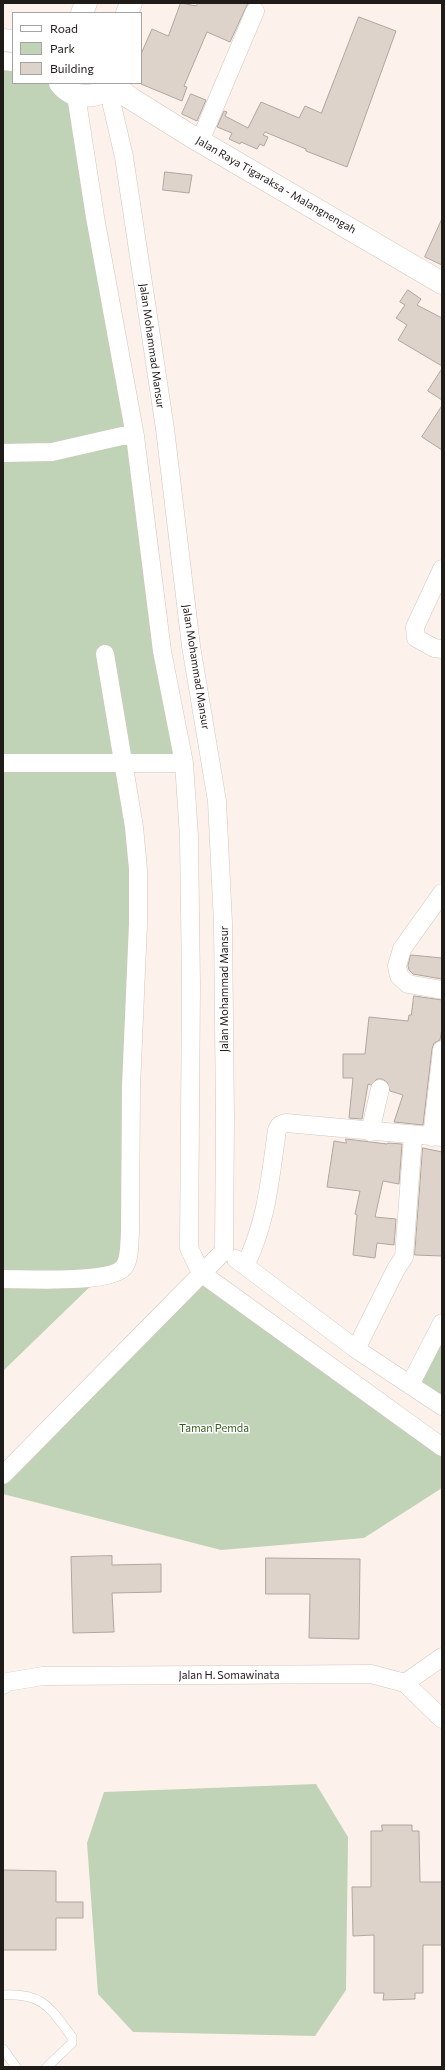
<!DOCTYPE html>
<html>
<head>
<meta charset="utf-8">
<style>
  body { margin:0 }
  #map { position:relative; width:445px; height:2070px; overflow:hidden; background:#fdf2eb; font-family:Commissioner,sans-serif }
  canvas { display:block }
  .frame { position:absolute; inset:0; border:4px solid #1f1b19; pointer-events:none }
  .legend { position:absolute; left:12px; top:12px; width:130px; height:72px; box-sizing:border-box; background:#fff; border:1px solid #a5a4a3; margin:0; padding:5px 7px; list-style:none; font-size:12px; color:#1f1b19 }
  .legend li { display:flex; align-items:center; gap:8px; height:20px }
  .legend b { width:20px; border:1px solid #a5a4a3 }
</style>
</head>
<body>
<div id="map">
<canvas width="445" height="2070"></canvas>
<div class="frame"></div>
<ul class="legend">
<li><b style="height:5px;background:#fff"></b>Road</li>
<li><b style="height:11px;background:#c0d3b6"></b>Park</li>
<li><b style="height:11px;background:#ddd3cb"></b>Building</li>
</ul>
</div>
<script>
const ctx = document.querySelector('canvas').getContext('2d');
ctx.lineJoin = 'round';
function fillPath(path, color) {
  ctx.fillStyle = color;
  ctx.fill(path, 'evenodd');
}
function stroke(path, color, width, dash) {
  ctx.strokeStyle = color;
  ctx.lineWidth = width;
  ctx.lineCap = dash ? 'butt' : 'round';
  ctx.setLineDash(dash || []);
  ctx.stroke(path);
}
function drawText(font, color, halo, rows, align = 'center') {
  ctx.font = font + ' Commissioner,sans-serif';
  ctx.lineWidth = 3;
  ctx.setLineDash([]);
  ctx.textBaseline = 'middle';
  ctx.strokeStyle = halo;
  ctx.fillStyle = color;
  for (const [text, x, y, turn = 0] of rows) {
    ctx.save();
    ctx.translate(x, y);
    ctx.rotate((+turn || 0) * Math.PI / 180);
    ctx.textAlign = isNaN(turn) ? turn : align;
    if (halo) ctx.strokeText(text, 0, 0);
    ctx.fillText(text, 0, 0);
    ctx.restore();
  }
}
fillPath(new Path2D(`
  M3 61 13 63V83H60L76 95 184 763 125 762 133 819 126 1261 99 1278 3 1371Z
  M201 1273 442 1447V1488L364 1538 221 1550 3 1494V1475Z
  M442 1335V1406L414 1387Z
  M316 1784 348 1837 346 1990 315 2036 133 2032 98 1994 87 1843 104 1792Z`), '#c0d3b6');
const building = new Path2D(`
  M181 3 196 6 198 3H248L230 42 207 32 184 86 187 87 182 101 141 84V54L152 29 168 36Z
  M359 17 396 31 347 167 306 151V149L265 132 263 135 268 137 264 146 260 144 257 149 241 142 240 144 229 139 232 133 217 127 224 111 227 112 225 116 248 128 261 102 299 118 305 106 321 113Z
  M191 94 206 100 197 121 182 114Z
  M165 172 192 175 189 193 163 190Z
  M442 219V265L425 257Z
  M408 290 421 299 417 305 442 318V366L398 340 407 325 396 318 405 305 400 302Z
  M442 369V400L428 391Z
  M442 406V450L422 437Z
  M411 955 442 958V979L413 974 409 970 408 966Z
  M414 996 442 1000V1028L440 1040 434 1043 432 1049 423 1125 394 1122 403 1095 390 1091 387 1082 382 1079H377L371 1085 368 1084 362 1119 349 1118 353 1078H343V1054H365L369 1017 408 1021 409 1015H411Z
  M346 1139 387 1144 388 1143 402 1144 399 1184 383 1181 375 1217 396 1219 394 1245 377 1243 375 1258 353 1255 357 1215 355 1214 360 1191 327 1187 334 1141 346 1143Z
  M423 1148 442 1152V1256L415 1255Z
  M112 1556V1565L161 1564V1592L112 1593 114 1632 73 1633 71 1557Z
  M266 1558 360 1559 359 1639 309 1638 310 1594H266Z
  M382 1825H412V1831H419L420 1882H442V1945H423V1993H415V1999L383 2000 384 1993H374V1935L353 1936 352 1887H371V1831H382Z
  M3 1870 56 1871V1902H83V1918H56V1950H3Z`);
fillPath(building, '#ddd3cb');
stroke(building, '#b0a69f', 1);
const service = new Path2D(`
  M3 1995C44 1993 50 2008 72 2037V2043L47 2067
  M3 2049 16 2067`);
const minor = new Path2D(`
  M3 61 13 62
  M108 88 124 157 165 429 191 646 217 801 223 923 225 1120 224 1251
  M76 95 95 217 135 436 162 651 184 763 189 836 191 985 189 1248 201 1273 442 1447
  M200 141 255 11
  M3 453 52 452 122 436H135
  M442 569 415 627 416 638 434 648 442 649
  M3 763H184
  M442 893 402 949 397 966 399 976 408 984 442 990
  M370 1132 380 1089
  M432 1137 442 1050
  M236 1259 356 1349 442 1406
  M245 1266C267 1221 270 1179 277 1130L280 1125 286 1123 442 1137
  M3 1279C26 1279 111 1284 124 1267 130 1259 129 1244 130 1234L131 1087 138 924V869L134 827 105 654
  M356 1349 396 1269 404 1257 413 1136
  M410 1385 442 1323
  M3 1475 224 1251
  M405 1683 442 1657
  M3 1685 7 1682 43 1676 371 1674 405 1683 442 1719`);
const secondary = new Path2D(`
  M82 13 86 3
  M127 13 131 3`);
const primary = new Path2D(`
  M3 40 13 41
  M60 83C73 100 99 100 112 83
  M112 84 130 98 191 136 442 283`);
stroke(service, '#d1c6bf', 10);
stroke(minor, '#d1c6bf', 19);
stroke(secondary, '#d1c6bf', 23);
stroke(primary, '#d1c6bf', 23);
stroke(service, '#fff', 9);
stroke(minor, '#fff', 18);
stroke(secondary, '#fff', 22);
stroke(primary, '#fff', 22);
drawText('11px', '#1f1b19', '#fff', [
  ["Jalan Raya Tigaraksa - Malangnengah",276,185,30],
  ["Jalan Mohammad Mansur",152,346,82],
  ["Jalan Mohammad Mansur",196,667,81],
  ["Jalan Mohammad Mansur",224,989,-90],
  ["Jalan H. Somawinata",229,1675]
]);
drawText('11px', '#365b1e', '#fff', [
  ["Taman Pemda",214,1428]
]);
</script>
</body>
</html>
